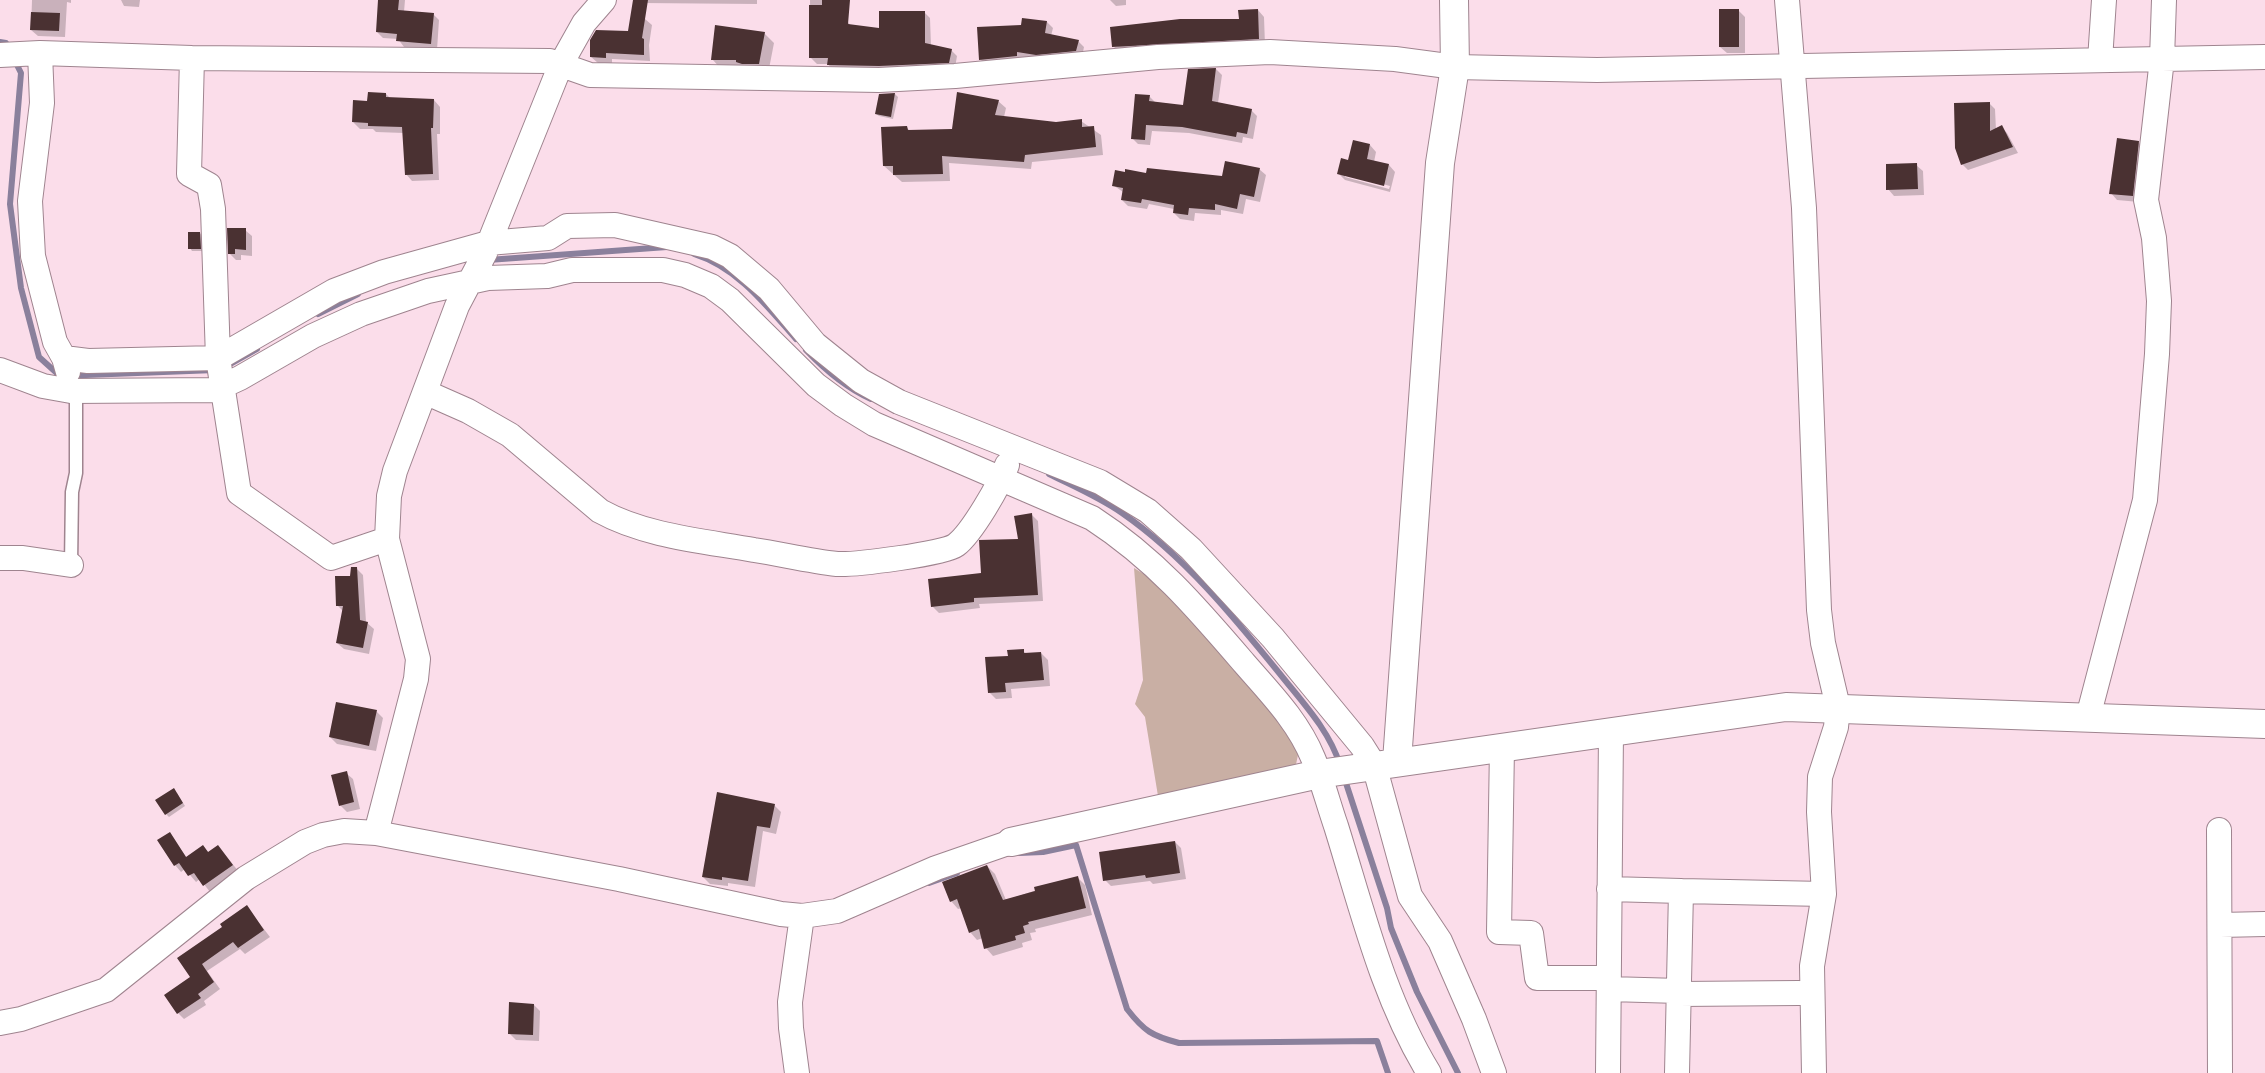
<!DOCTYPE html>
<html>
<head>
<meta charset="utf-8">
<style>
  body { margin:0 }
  canvas { display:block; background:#fbddea }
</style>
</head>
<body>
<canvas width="2265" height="1073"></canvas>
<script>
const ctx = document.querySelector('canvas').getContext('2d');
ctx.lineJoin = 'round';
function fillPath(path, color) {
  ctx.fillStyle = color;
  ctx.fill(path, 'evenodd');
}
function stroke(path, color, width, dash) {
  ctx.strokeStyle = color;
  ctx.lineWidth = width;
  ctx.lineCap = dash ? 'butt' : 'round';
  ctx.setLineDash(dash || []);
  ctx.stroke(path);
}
fillPath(new Path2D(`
  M1134 568 1152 579 1227 661 1252 684 1292 738 1298 755 1295 769 1158 796 1145 717 1135 704 1143 680Z`), '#c9afa4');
fillPath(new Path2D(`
  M32 0H71V3L67 2 65 37 38 36 31 30Z
  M121 0H140L139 7 124 6Z
  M379 0H405L404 12 433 14 439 20 437 50 404 47 398 39 383 38 377 32Z
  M637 0H757V4L640 3Z
  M810 0H845L847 21 851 26 880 29 924 12 930 18 931 46 951 50 957 56 955 68 834 71 828 64H817L811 58Z
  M1110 0H1126V5L1116 6Z
  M1258 10 1264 17 1265 45 1120 53 1114 47 1240 21Z
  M1738 10 1745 17V53H1727L1720 47Z
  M645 19 652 25 649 45 650 61 612 59V64L598 63 591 57 629 33Z
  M1023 19 1047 22 1053 28 1051 36 1078 41 1084 47 1082 57 1043 60 1022 57 1023 62 987 66 980 59 1022 26Z
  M764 33 774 43 768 74 722 70 712 59Z
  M1216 69 1222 75 1218 103 1251 110 1257 116 1253 139 1243 137 1242 143 1189 133 1152 131 1150 145 1138 144 1132 138 1149 96 1155 102 1184 106 1189 71Z
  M386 94 390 98 434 100 440 107V134H437L439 180 412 181 406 174 404 133 376 132 373 129H360L353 122 369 102Z
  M895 94 898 97 893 119 879 116 876 114Z
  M998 101 1006 108 1004 117 1056 123 1081 121 1101 135 1103 155 1032 162 1031 169 949 163 950 181 902 182 884 166 907 128 910 131 953 130Z
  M1989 103 1995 109 1996 130 2001 127 2007 133 2018 153 1968 170 1962 164Z
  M2138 142 2145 149 2139 202 2117 200 2111 193Z
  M1370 145 1376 152 1374 162 1389 165 1395 172 1390 192 1345 180 1339 174 1349 161ZM1345 174 1390 186 1389 189 1345 177Z
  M1916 165 1923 171 1924 195 1894 196 1888 189Z
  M1259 169 1266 175 1260 202 1246 199 1243 214 1221 210V215L1195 213 1194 221 1180 219 1174 213V209L1149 204 1147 209 1128 206 1122 200 1123 192 1113 185 1147 174 1223 178Z
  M245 230 252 236V256L241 255V260H236L230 254Z
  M200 233 202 236 203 251H192L190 248Z
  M1032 515 1038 521 1043 601 979 604 980 608 939 613 932 606 982 574 1019 540Z
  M356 568 363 575 366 622 374 629 369 654 344 649 337 643 344 612 338 606Z
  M1023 651 1027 654 1041 653 1048 660 1050 686 1011 689 1012 698 996 699 989 692Z
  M376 711 383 718 376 751 337 744 330 737Z
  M346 773 353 779 360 809 347 812 340 805Z
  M177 793 185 806 169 817 166 814Z
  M774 805 781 812 776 834 763 831 755 887 728 883V886L710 884 703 877Z
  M170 834 187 858 203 846 209 853 218 846 239 872 210 892 200 879 196 882 185 869 181 872 175 865Z
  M1175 842 1181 848 1186 879 1153 884 1150 881 1111 886 1105 880Z
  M987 866 995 874 1006 900 1077 877 1085 885 1092 915 1035 929 1036 932 1030 933 1032 940 1022 943 1023 947 993 956 986 948 983 938 977 940 970 932 962 908 958 909 951 901Z
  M247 907 270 937 245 954 240 949 207 971 220 989 204 1001 206 1005 184 1019 178 1013 192 977 224 927Z
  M534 1005 540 1011 539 1041 516 1040 509 1033Z`), '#0003');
stroke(new Path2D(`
  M0 42 6 43 9 50
  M14 59 21 73 10 204 21 288 39 357 60 376 215 370
  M694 254C738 268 766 305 796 339
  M488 260 667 247
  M318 314 358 294
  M806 350C825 370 846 388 871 399
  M225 367 257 349
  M1049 474C1073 486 1099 497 1122 513 1184 556 1233 616 1280 674 1303 703 1329 730 1340 765
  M1344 777 1387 908 1391 928 1417 992 1458 1073
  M1019 853 1043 852 1076 845 1127 1009C1144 1031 1152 1036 1179 1043L1377 1041 1388 1073
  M929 883 957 873`), '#8a809c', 6);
fillPath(new Path2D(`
  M378 0H399L398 10 434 13 431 44 396 41 397 34 376 32Z
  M633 0H648L642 38 644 39V55L606 53V58L590 57V40L596 30 628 31Z
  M822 0H850L848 24 879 28V11H925V43L952 49 949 63 879 66 827 65 828 58H809V5H822Z
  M1258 9 1259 39 1112 47 1110 27 1180 19H1239L1238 10Z
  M1719 9H1739V47H1719Z
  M31 12 60 13 59 31 30 30Z
  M1022 18 1047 21 1045 33 1079 40 1076 51 1036 55 1017 52V56L979 60 977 27 1021 25Z
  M715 25 765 32 759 64H742L736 62V60H711Z
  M1216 68 1212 101 1252 109 1247 134 1237 132 1236 137 1182 127 1146 125 1145 140 1131 139 1135 94 1150 95 1149 101 1183 105 1188 69Z
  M368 92 386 93V97L434 99 433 128H431L433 174 405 175 402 127 368 126V123L352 122 353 100 367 101Z
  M957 92 999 100 995 115 1056 122 1082 119V127L1094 126 1096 147 1025 155 1024 162 942 156 943 174 893 175V166H883L881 127 907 126 908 130 952 129Z
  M895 93 891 117 875 114 879 94Z
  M1990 102V131L2002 125 2013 147 1961 165 1955 148 1954 103Z
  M2117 138 2139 141 2133 196 2109 194Z
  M1353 140 1370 144 1367 159 1389 164 1384 186 1337 174 1341 158 1348 160Z
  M1225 161 1260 168 1254 197 1240 194 1237 209 1215 204V210L1189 208 1188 215 1173 213 1174 205 1142 199 1141 203 1121 200 1123 188 1112 186 1115 170 1125 172V169L1146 173 1147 168 1222 176Z
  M1917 163 1918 189 1886 190V164Z
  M227 228H246V250L235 249V254H228Z
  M188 232H200L201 249H188Z
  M1032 513 1038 595 974 598V602L931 607 928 579 981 573 979 540 1018 539 1014 516Z
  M351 567H357L360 620 368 622 363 648 336 643 343 606H336L335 576H350Z
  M1024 649V653L1041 652 1044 680 1005 683 1006 692 988 693 985 657 1008 656 1007 650Z
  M336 702 377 710 369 746 329 737Z
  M347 771 354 802 339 806 331 775Z
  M174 788 183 803 165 815 155 800Z
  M717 792 775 804 770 828 757 826 748 881 722 877V880L702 877Z
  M170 832 186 857 203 845 208 852 218 845 233 865 203 886 194 873 188 876 179 863 174 866 157 840Z
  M1175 841 1180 873 1146 878 1145 875 1103 881 1099 852Z
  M987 865 1003 900 1035 891 1034 887 1078 876 1086 908 1028 922 1029 924 1023 926 1025 933 1015 936 1016 940 984 949 979 929 969 933 957 899 950 902 942 882Z
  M247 905 264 930 238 948 233 942 202 964 214 982 198 994 201 998 177 1014 164 995 190 977 177 958 222 927 220 924Z
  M509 1002 534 1004 533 1035 508 1034Z`), '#4a3132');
const service = new Path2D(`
  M71 565 72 492 76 473V391`);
const minor = new Path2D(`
  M1787 0 1804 208 1819 610 1823 643 1838 707 1836 727 1820 777 1819 812 1824 894 1812 966 1814 1073
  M40 53 42 103 30 201 33 256 55 342 64 358 68 372
  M0 55 40 53 192 58 550 61 590 75 879 80 955 76 1158 57 1270 52 1395 59 1455 67 1597 70 2265 57
  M192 58 189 174 209 185 213 209 218 358 239 493 331 558 387 539
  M2100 60 2104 0
  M64 358 88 361 218 358 334 291 384 272 488 243 548 238 567 226 615 225 712 247 730 256 769 289 815 344 861 381 899 402 1100 482 1148 511 1191 549 1273 638 1362 746 1374 765 1410 896 1440 941 1474 1019 1494 1073
  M0 370 43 386 71 391 214 390 240 378 313 336 361 314 428 291 488 278 547 276 572 270H663L685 275 711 286 730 300 816 385 843 405 874 424 1092 518C1155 559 1196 607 1244 663 1270 693 1298 721 1313 758 1322 779 1328 803 1336 826 1362 909 1383 998 1429 1073
  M425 392 468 411 510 435 600 511C645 536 704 541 754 550 781 554 809 561 837 564 854 565 944 554 956 545 972 533 1000 484 1007 465
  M0 558H23L71 565
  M2088 717 2145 500 2157 354 2159 301 2154 238 2146 200 2162 59 2164 0
  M1502 747 1499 932 1531 933 1537 978H1608
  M2219 830 2220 1073
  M376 833 416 679 418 659 387 539 389 496 395 471 457 306 485 253 561 64 584 23 604 0
  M1609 889 1681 891
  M2220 925 2265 924
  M1609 989 1679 991
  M1679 994 1799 993
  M0 1023 21 1019 106 990 246 878 305 842 323 835 344 831 376 833 619 879 781 914 802 916 837 911 936 868 1011 842
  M797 1073 791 1028 790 1002 802 916
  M1608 1073 1611 731
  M1677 1073 1681 891 1824 894`);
const tertiary = new Path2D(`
  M1397 761 1440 163 1455 67 1454 0
  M1011 842 1319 774 1786 707 2265 724`);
stroke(service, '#9f848f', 15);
stroke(minor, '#9f848f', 26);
stroke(tertiary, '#9f848f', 30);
stroke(service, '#fff', 12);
stroke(minor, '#fff', 24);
stroke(tertiary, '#fff', 28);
</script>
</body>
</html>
